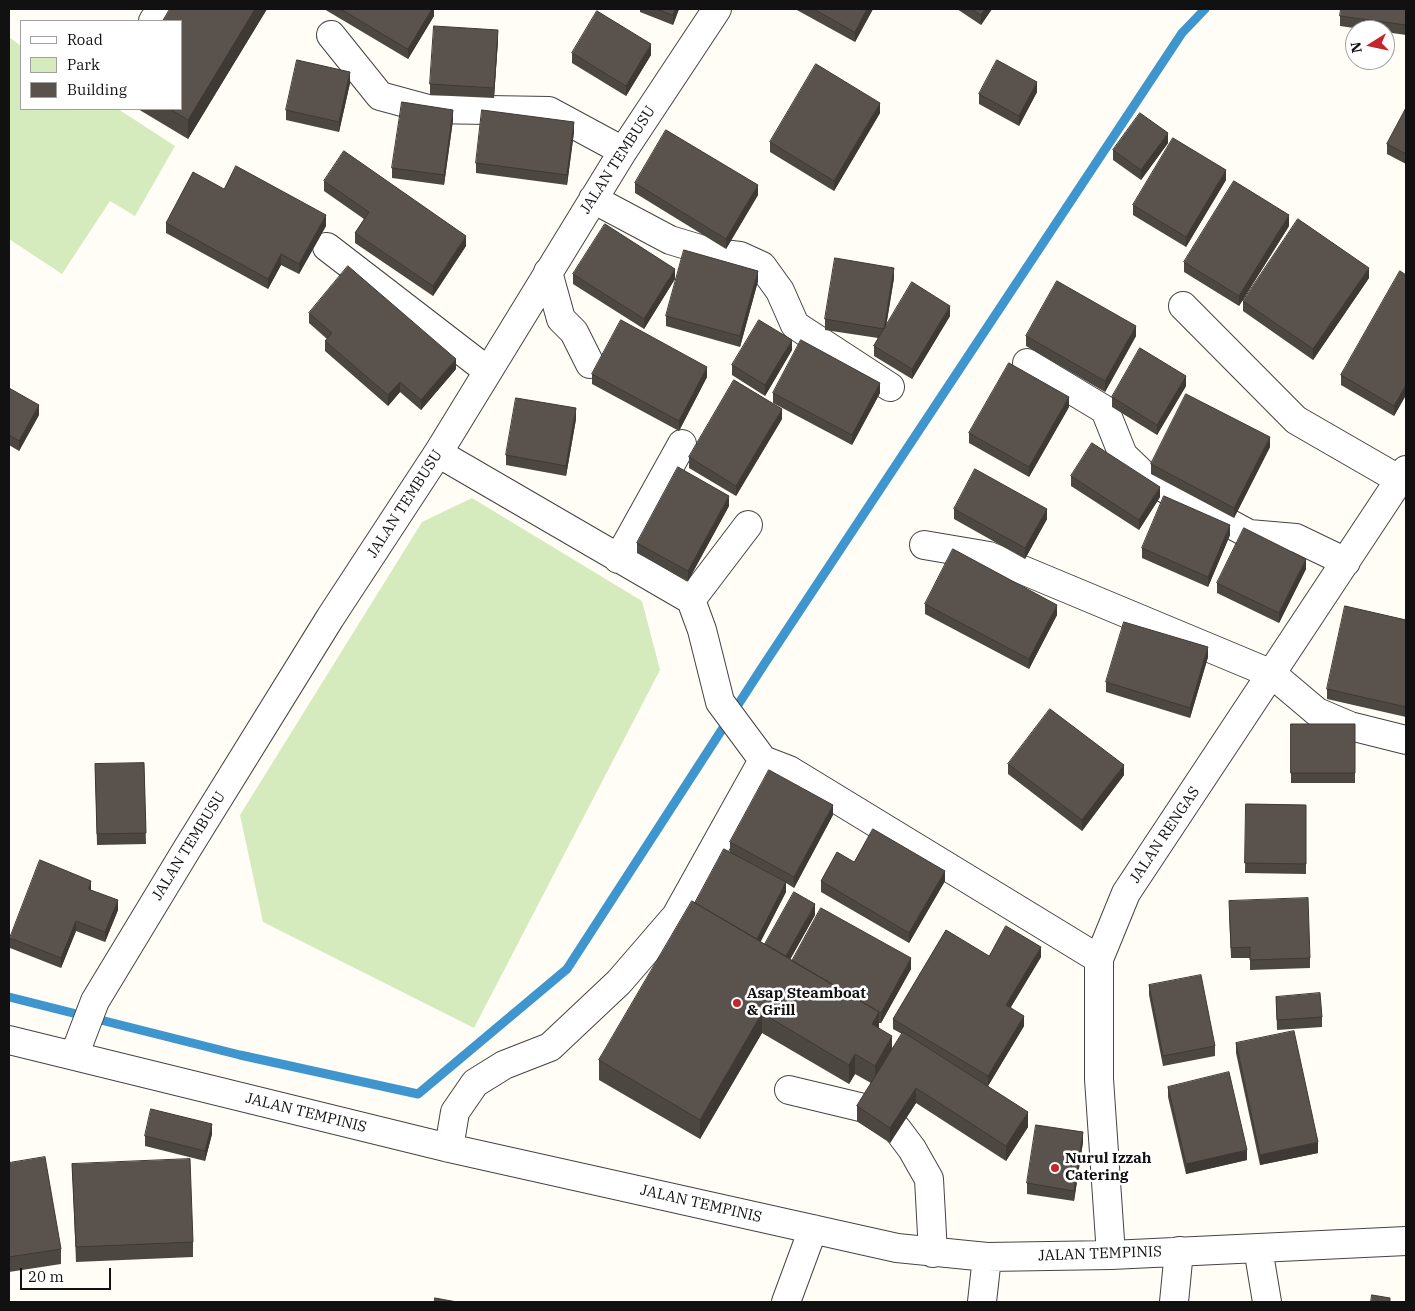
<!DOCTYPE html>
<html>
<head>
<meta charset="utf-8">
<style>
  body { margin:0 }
  #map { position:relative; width:1415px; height:1311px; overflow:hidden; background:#fffdf5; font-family:"IBM Plex Serif",serif }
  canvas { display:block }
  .frame { position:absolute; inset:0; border:10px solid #111; pointer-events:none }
  .legend { position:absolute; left:20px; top:20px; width:162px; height:90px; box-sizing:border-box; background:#fff; border:1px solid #a0a0a0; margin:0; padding:6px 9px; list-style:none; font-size:15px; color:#111 }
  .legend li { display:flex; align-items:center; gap:10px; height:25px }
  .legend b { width:25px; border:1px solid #a0a0a0 }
  .north { position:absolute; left:1345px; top:20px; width:50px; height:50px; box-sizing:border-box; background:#fff; border:1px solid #a0a0a0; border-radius:50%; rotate:260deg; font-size:14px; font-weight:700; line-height:20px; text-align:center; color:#111 }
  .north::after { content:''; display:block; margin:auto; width:18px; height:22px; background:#c4262e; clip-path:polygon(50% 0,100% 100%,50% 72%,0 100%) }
  .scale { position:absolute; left:20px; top:1268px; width:91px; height:22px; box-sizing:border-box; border:2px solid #111; border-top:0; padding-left:6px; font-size:15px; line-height:18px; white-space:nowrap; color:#111; -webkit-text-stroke:4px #fff; paint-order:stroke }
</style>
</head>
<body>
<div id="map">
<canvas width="1415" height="1311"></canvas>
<div class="frame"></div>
<ul class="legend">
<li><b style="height:6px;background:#fff"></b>Road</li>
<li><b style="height:14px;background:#d5ebbd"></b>Park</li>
<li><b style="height:14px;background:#5a524d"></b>Building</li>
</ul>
<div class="north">N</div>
<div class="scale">20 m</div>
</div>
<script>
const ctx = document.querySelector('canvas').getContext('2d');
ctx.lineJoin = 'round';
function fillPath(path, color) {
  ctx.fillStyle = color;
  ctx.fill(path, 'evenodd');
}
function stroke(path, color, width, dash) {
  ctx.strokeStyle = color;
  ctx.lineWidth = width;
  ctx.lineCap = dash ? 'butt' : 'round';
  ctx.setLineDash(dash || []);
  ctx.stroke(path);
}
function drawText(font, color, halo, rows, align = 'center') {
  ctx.font = font + ' "IBM Plex Serif",serif';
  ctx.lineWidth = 5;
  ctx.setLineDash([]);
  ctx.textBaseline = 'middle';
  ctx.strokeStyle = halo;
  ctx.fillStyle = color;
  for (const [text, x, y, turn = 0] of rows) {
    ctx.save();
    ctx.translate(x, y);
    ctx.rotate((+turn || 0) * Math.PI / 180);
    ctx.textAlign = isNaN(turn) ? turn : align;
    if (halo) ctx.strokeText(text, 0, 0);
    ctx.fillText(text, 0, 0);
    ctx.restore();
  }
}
fillPath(new Path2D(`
  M9 37 21 46V109H118L175 146 135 216 110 201 62 274 9 239Z
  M472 498 642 601 660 670 474 1028 263 922 240 815 422 522Z`), '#d5ebbd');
stroke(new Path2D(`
  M9 997 240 1055 418 1094 567 969 765 663 1182 33 1205 9`), '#3f96cf', 9);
const minor = new Path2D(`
  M153 21 161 9
  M331 35 380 96 428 109 549 111 623 151
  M593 199 670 240 713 253 740 256 762 266 780 291 795 325 890 387
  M327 247 488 371
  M548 272 561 319 574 332 590 364
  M1183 306 1296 420 1400 480
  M1027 363 1105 410 1123 455 1149 480 1249 534 1296 538 1346 562
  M438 453 691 600 702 630 720 702 763 760
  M924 545 989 556 1272 674 1317 712 1350 726 1406 740
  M618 559 682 444
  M691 600 748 525
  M9 1040 449 1148 897 1248 987 1257 1111 1255 1406 1241
  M74 1056 95 1001 187 849 330 618 438 453 623 151 717 9
  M789 1090 864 1108 897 1129 912 1149 929 1179 933 1253
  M449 1148 455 1112 475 1083 504 1065 550 1047 619 982 676 916 763 760 789 770 1099 959
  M1258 1248 1267 1302
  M1111 1255 1099 1079V959L1126 893 1406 470
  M786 1302 813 1229
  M982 1302 987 1257
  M1174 1302 1179 1251`);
stroke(minor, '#444', 30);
stroke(minor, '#fff', 28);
fillPath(new Path2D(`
  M170 9H267L188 139 138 109H181Z
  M324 9H434V16L408 59Z
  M640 9H679L673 25 640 12Z
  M795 9H873L855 42Z
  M957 9H992L981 25Z
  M1406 9V35L1385 32V30H1368L1340 26V16Z
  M498 40 494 98 430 95V84Z
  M572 53 651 55 626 96 572 63Z
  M350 83 339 132 286 120V110Z
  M1037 92 1019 126 979 104V94Z
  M1406 108V164L1387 154V144Z
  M880 113 834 191 770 152V142Z
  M453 120 444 185 392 178V168Z
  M574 132 567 185 476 173V163Z
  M1168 143 1141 180 1113 160V150Z
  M1226 180 1186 247 1133 215V205Z
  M324 181 466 246 433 296 355 243V233L364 219 324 191Z
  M635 183 758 195 726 249 635 193Z
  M224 189 326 226 299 274 281 265 268 289 166 233V223Z
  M1289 226 1239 306 1184 272V262Z
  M573 274 675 279 644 329 573 284Z
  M1406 275V395L1394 416 1341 385V375Z
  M894 278 886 326 950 316 912 379 874 356V346L878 338 825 330V319Z
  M1369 278 1313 360 1243 311V301Z
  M758 281 740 347 666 326V316Z
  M309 313 456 369 421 410 400 392 388 406 325 351V341L327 339 309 323Z
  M1026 336H1136L1105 392 1026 346Z
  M792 350 765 396 732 375V365Z
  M592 374 707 377 679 431 592 384Z
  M1186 386 1157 435 1112 407V397Z
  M9 388 39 415 19 451 9 445Z
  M773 393H880L852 445 773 403Z
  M1069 407 1029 477 969 443V433Z
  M576 419 566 476 506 465V455Z
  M782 419 736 496 689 468V457Z
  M1270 447 1234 518 1151 474V464Z
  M1071 476 1160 497 1139 530 1071 486Z
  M729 506 688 581 637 553V543Z
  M954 509 1047 519 1025 559 954 519Z
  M1230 535 1208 587 1142 558V548Z
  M1306 569 1279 623 1217 593V583Z
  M925 604 1057 615 1029 669 925 614Z
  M1406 620V717L1327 699V689Z
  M1208 657 1190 718 1106 692V682Z
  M1291 724H1355V783H1291Z
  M144 763 146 844 97 845 95 764Z
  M1008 764 1124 775 1082 831 1008 774Z
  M1246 804 1306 805V874L1245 873Z
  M833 815 794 888 786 883V892L760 942 765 944 815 915 790 959 792 961 911 969 881 1023H879V1028L892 1049 902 1034 893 1029V1019L989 956 1041 957 1011 1007 1024 1026 988 1086 1028 1127 1006 1161 916 1103 890 1143 857 1121V1106L871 1083 855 1074 849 1084 762 1033 700 1139 599 1080V1060L695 903 730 852V842Z
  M854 862 945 881 909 943 821 892V881Z
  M91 890 118 910 105 942 76 931 61 968 10 948V938Z
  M1229 911 1310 958V968L1250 970V958H1231Z
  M1149 985 1215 1046V1056L1163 1066 1149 995Z
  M1276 997 1322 1017V1027L1277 1030Z
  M1236 1043 1318 1153 1260 1165 1236 1053Z
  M1168 1087 1247 1160 1186 1174 1168 1097Z
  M212 1134 205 1161 145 1146V1136Z
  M1083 1142 1074 1201 1027 1194V1183Z
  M9 1163 61 1249V1264L9 1272Z
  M72 1164 193 1242V1257L76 1262Z`), '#4d4742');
fillPath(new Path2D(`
  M255 9H267L188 139V120Z
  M432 9H434V16L408 59V49Z
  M675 9H679L673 25V15Z
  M867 9H873L855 42V32Z
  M985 9H992L981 25V15Z
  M498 30V40L494 98V88Z
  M651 44V55L626 96V86Z
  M350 72V83L339 132V122Z
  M1037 82V92L1019 126V116Z
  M880 103V113L834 191V181Z
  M453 110V120L444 185V175Z
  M574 122V132L567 185V175Z
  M1168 133V143L1141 180V170Z
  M1226 170V180L1186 247V237Z
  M758 185V195L726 249V239Z
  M326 215V226L299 274V264Z
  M1289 215V226L1239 306V296Z
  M466 236V246L433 296V286Z
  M281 254V265L268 289V279Z
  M894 268V278L884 339V329Z
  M1369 268V278L1313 360V349Z
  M675 269V279L644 329V319Z
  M758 271V281L740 347V336Z
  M950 306V316L912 379V369Z
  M1136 326V336L1105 392V381Z
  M792 340V350L765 396V385Z
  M456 359V369L421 410V400Z
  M707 367V377L679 431V421Z
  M1186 376V386L1157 435V425Z
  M400 382V392L388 406V395Z
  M880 383V393L852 445V435Z
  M1406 385V395L1394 416V406Z
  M1069 397V407L1029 477V467Z
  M39 405V415L19 451V441Z
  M576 408V419L566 476V466Z
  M782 409V419L736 496V486Z
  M1270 437V447L1234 518V508Z
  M1160 487V497L1139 530V520Z
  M729 496V506L688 581V571Z
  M1047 509V519L1025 559V548Z
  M1230 525V535L1208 587V577Z
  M1306 559V569L1279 623V613Z
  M1057 605V615L1029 669V659Z
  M1208 647V657L1190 718V708Z
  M1124 765V775L1082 831V820Z
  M833 805V815L794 888V877Z
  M945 871V881L909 943V933Z
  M91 881V891L88 889Z
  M786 882V892L757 949V939Z
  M118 900V910L105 942V932Z
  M815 904V915L786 967V956Z
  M76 921V931L61 968V958Z
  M1041 947V957L1006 1015V1005Z
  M911 958V969L881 1023V1013Z
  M879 1012V1032L872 1024Z
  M762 1013V1033L700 1139V1120Z
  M1024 1016V1026L988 1086V1076Z
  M892 1036V1055L875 1085V1066Z
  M855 1054V1074L849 1084V1065Z
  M916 1088V1103L890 1143V1128Z
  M1028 1112V1127L1006 1161V1146Z
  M212 1124V1134L205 1161V1151Z
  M1083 1132V1142L1074 1201V1191Z
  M1318 1142V1153L1260 1165V1155Z
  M1247 1150V1160L1186 1174V1164Z`), '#3f3936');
const building = new Path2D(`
  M170 9H255L188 120 170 109H181V21H163Z
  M341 9H432L408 49Z
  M657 9H675L673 15Z
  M814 9H867L855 32Z
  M972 9H985L981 15Z
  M1341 9H1406V25L1340 16Z
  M597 11 651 44 626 86 572 53Z
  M434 26 498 30 494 88 430 84Z
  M297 60 350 72 339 122 286 110Z
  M997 60 1037 82 1019 116 979 94Z
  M816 64 880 103 834 181 770 142Z
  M402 102 453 110 444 175 392 168Z
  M1406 108V154L1387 144Z
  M482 110 574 122 567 175 476 163Z
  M1140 113 1168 133 1141 170 1113 150Z
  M666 130 758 185 726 239 635 183Z
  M1173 138 1226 170 1186 237 1133 205Z
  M344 151 466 236 433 286 355 233 369 212 324 181Z
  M236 166 326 215 299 264 281 254 268 279 166 223 193 172 224 189Z
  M1234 181 1289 215 1239 296 1184 262Z
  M1298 219 1369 268 1313 349 1243 301Z
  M605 224 675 269 644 319 573 274Z
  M684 250 758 271 740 336 666 316Z
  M835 258 894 268 884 329 825 319Z
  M348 266 456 359 421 400 400 382 388 395 325 341 332 333 309 313Z
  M1400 271 1406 275V385L1394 406 1341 375Z
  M1057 281 1136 326 1105 381 1026 336Z
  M912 282 950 306 912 369 874 346Z
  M621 320 707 367 679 421 592 374Z
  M759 320 792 340 765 385 732 365Z
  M801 340 880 383 852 435 773 393Z
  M1140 348 1186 376 1157 425 1112 397Z
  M1009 363 1069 397 1029 467 969 433Z
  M734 380 782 409 736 486 689 457Z
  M9 388 39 405 19 441 9 435Z
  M1186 394 1270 437 1234 508 1151 464Z
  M516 398 576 408 566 466 506 455Z
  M1092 443 1160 487 1139 520 1071 476Z
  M678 467 729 496 688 571 637 543Z
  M975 469 1047 509 1025 548 954 509Z
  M1164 496 1230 525 1208 577 1142 548Z
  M1244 528 1306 559 1279 613 1217 583Z
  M953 549 1057 605 1029 659 925 604Z
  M1345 606 1406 620V707L1327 689Z
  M1124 622 1208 647 1190 708 1106 682Z
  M1050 709 1124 765 1082 820 1008 764Z
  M1291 724H1355V773H1291Z
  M144 763 146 833 97 834 95 764Z
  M769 770 833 805 794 877 730 842Z
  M1246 804 1306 805V864L1245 863Z
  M873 829 945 871 909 933 821 881 837 852 854 862Z
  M724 849 786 882 757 939 695 903Z
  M40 860 91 881 88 889 118 900 105 932 76 921 61 958 10 938Z
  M794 892 815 904 786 956 765 944Z
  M1308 898 1310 958 1250 960V947L1231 948 1229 901Z
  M692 901 879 1012 872 1024 892 1036 875 1066 855 1054 849 1065 762 1013 700 1120 599 1060Z
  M821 908 911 958 881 1013 792 961Z
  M1006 926 1041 947 1006 1005 1024 1016 988 1076 893 1019 946 930 989 956Z
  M1201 975 1215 1046 1163 1056 1149 985Z
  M1320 993 1322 1017 1277 1020 1276 997Z
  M1294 1031 1318 1142 1260 1155 1236 1043Z
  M903 1032 1028 1112 1006 1146 916 1088 890 1128 857 1106Z
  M1229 1072 1247 1150 1186 1164 1168 1087Z
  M151 1109 212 1124 205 1151 145 1136Z
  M1036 1125 1083 1132 1074 1191 1027 1183Z
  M45 1157 61 1249 9 1257V1163Z
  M190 1159 193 1242 76 1247 72 1164Z
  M1372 1295 1390 1298V1302H1371Z
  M435 1298 457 1302H435Z`);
fillPath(building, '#5a524d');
stroke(building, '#3f3936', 1);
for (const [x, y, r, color] of [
  [737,1003,5,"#c4262e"],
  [1055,1168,5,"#c4262e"]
]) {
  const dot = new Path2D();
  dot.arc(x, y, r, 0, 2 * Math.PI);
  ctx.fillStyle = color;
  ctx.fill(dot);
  stroke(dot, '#fff', 2);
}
drawText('15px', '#111', '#fff', [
  ["JALAN TEMBUSU",618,160,-57],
  ["JALAN TEMBUSU",405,504,-57],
  ["JALAN RENGAS",1165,835,-56],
  ["JALAN TEMBUSU",189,846,-58],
  ["JALAN TEMPINIS",306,1113,14],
  ["JALAN TEMPINIS",701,1204,13],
  ["JALAN TEMPINIS",1100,1254,-2]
]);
drawText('bold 15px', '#111', '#fff', [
  ["Asap Steamboat",747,994],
  ["& Grill",747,1011],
  ["Nurul Izzah",1065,1159],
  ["Catering",1065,1176]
], 'left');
</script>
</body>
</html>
